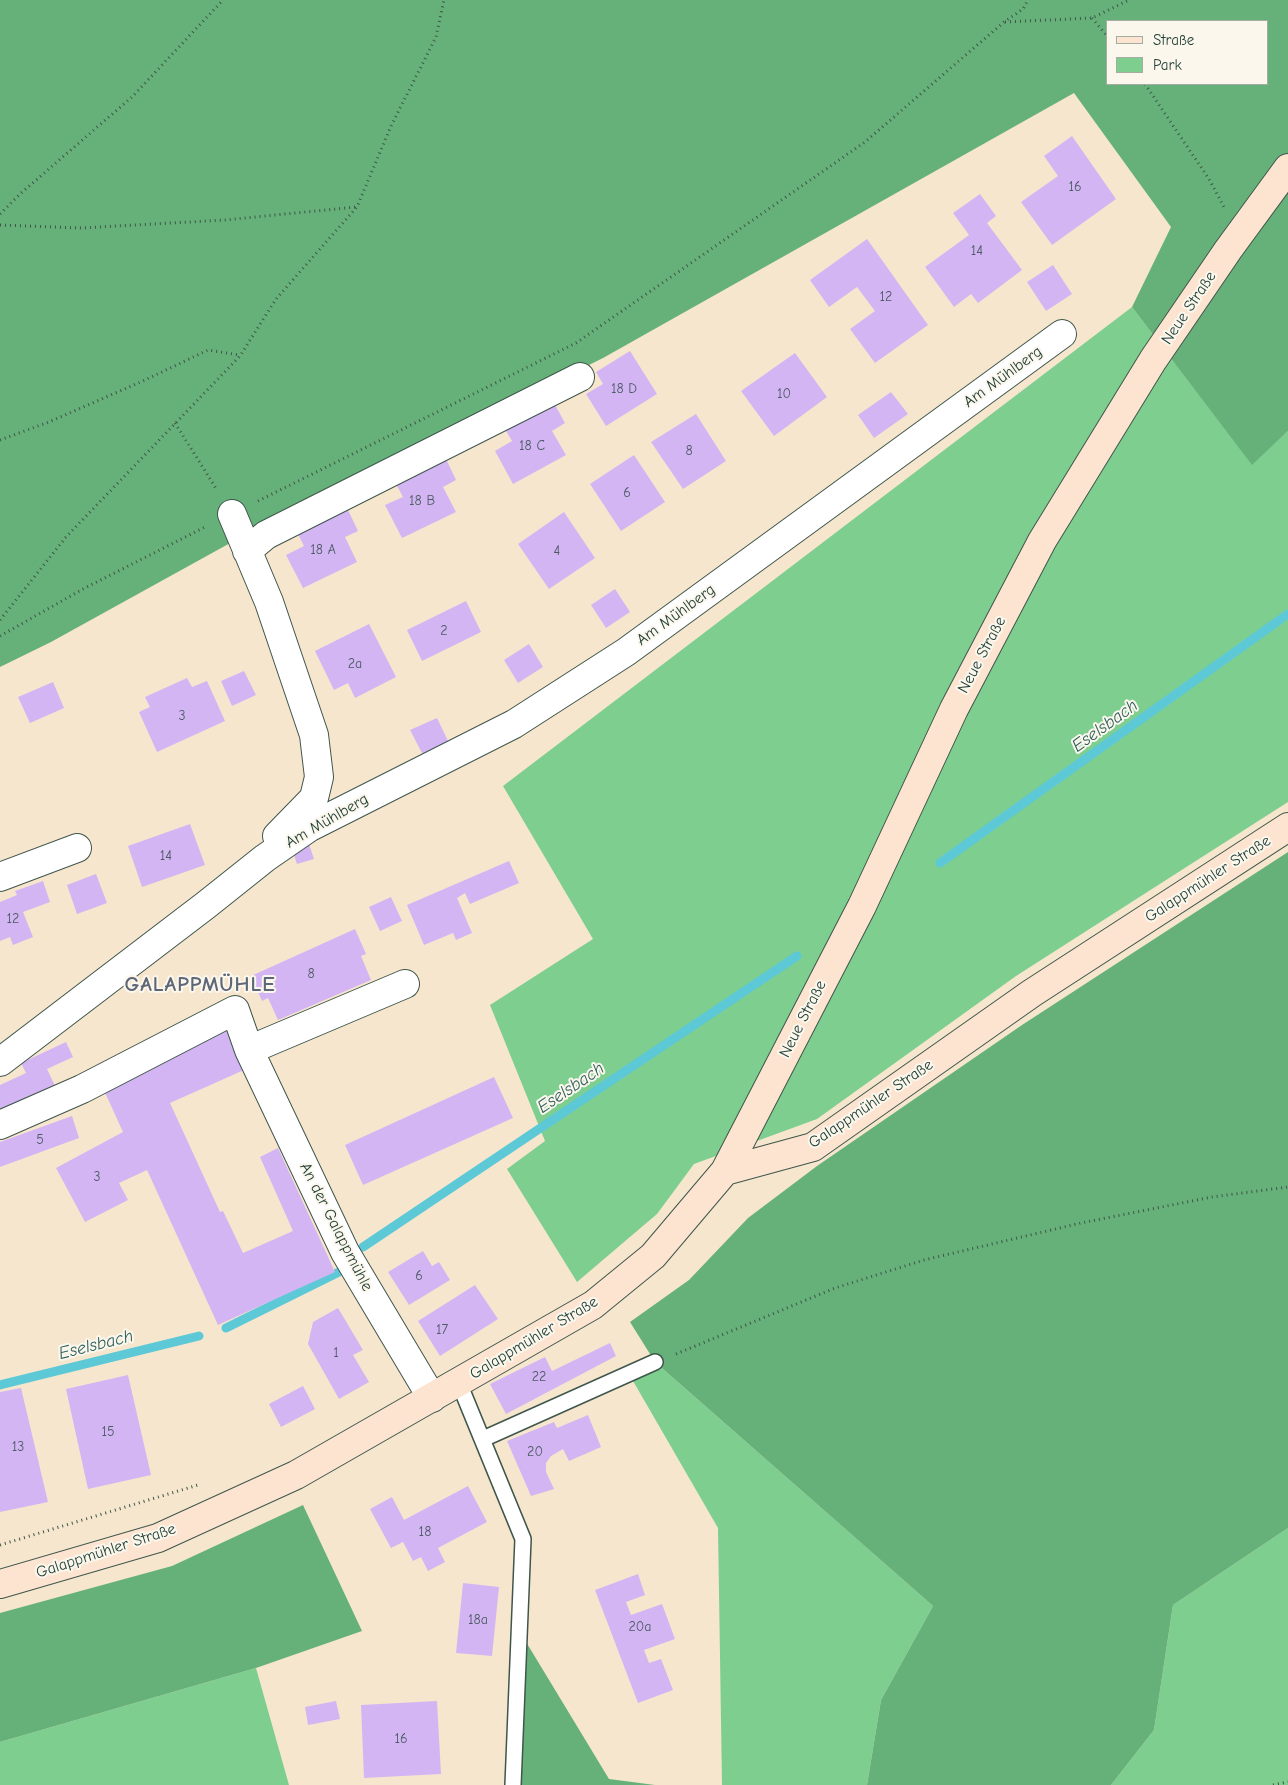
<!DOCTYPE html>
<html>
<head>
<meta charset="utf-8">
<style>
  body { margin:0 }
  #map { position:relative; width:1288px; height:1785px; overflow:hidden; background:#f6e6ce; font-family:"Comic Neue",sans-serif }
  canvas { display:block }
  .legend { position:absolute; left:1106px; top:20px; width:162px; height:65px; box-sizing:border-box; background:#fbf7ec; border:1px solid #a3ada2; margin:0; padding:6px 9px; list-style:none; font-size:15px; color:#1f3d34 }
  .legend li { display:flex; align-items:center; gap:10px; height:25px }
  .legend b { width:25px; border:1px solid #a3ada2 }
</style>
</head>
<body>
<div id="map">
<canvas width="1288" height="1785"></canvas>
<ul class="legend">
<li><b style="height:6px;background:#fde4d1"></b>Straße</li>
<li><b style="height:14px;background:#7ece8f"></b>Park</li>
</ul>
</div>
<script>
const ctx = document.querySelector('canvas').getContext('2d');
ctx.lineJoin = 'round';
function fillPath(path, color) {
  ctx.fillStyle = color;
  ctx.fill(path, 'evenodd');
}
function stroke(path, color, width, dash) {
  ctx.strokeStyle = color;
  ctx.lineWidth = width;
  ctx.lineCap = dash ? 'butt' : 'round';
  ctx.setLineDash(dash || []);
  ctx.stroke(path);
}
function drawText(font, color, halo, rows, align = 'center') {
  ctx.font = font + ' "Comic Neue",sans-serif';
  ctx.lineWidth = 4;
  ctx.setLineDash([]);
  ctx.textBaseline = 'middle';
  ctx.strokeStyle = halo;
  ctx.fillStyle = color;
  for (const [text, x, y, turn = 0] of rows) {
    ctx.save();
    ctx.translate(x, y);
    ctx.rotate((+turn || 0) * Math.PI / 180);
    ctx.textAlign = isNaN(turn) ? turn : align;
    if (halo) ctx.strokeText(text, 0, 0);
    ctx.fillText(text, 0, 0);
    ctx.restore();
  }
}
fillPath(new Path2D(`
  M1132 307 1252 464 1288 431V802L1016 976 817 1119 694 1164 657 1214 577 1282 507 1169 545 1141 490 1005 593 939 503 786Z
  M655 1362 933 1606 881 1700 867 1785H722L718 1528 629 1374Z
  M1288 1528V1785H1111L1154 1730 1173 1605Z
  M256 1668 289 1785H0V1742Z`), '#7ece8f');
fillPath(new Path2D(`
  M0 0H1288V431L1252 465 1132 307 1171 227 1074 93 603 358 232 542 51 642 0 667ZM1107 21H1267V84H1107Z
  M1288 852V1528L1173 1605 1154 1730 1111 1785H867L881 1700 933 1606 655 1362 630 1322 689 1280 748 1218 817 1166 1022 1025Z
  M303 1505 362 1631 256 1668 0 1742V1613L172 1566Z
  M520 1632 609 1779 655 1785H513Z`), '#66b17a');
stroke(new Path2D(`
  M940 863 1288 614
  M363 1247 797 956
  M226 1328 339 1272
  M0 1385 199 1336`), '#5dc9d6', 9);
fillPath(new Path2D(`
  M1072 136 1116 199 1052 245 1021 202 1058 176 1044 156Z
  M980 194 996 216 987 223 1022 270 978 303 971 294 954 307 925 267 969 235 953 213Z
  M867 239 928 325 875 363 850 329 875 311 857 287 829 307 810 280Z
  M1053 265 1072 294 1046 311 1027 282Z
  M630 351 657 394 606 426 586 394 603 384 596 372Z
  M795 353 827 397 774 436 741 391Z
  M891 392 908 414 874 438 858 415Z
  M554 403 565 423 552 431 566 455 513 484 495 451 512 441 505 429Z
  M696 414 726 461 683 489 651 442Z
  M634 455 665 502 621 531 590 484Z
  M446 459 456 480 443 487 456 512 402 538 385 505 403 497 396 484Z
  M348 510 358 531 345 537 357 562 303 588 286 555 304 546 298 534Z
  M564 512 595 558 549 589 518 544Z
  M615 589 630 612 606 628 591 605Z
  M466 601 481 632 422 661 407 630Z
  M369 624 396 677 355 698 348 683 334 690 315 651Z
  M529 644 543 667 518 683 504 660Z
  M244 671 256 695 232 706 221 681Z
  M187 678 192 687 207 681 225 721 157 752 139 712 150 707 145 697Z
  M53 682 64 708 30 723 18 697Z
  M437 718 449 743 423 755 410 730Z
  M190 824 205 865 142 887 128 846Z
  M309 844 314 859 297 864 292 849Z
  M509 861 519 883 470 904 465 893 457 898 472 933 456 940 453 933 424 945 407 905Z
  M96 874 107 903 77 914 67 885Z
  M43 881 50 902 23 912 33 937 13 945 10 937 0 941V902L17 895 15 891Z
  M391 897 402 921 380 931 369 907Z
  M355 929 366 954 361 956 371 980 278 1020 268 998 262 1001 251 976Z
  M226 1030 244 1070 170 1103 220 1212 223 1211 243 1253 293 1231 260 1157 278 1148 335 1272 218 1325 147 1170 119 1183 128 1200 85 1222 56 1168 123 1132 102 1086Z
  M66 1042 73 1057 47 1069 56 1088 2 1112 0 1108V1085L26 1073 21 1063Z
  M494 1077 513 1118 363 1185 345 1145Z
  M72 1116 79 1138 0 1167V1142Z
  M423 1251 432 1266 439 1262 450 1280 409 1305 388 1272Z
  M475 1285 498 1319 440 1356 418 1321Z
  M338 1308 363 1350 353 1355 369 1382 339 1399 308 1344 313 1322Z
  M610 1343 616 1356 506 1414 490 1384 545 1357 552 1371Z
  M128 1375 151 1475 88 1489 66 1389Z
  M303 1386 315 1409 281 1427 269 1404Z
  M21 1388 48 1502 0 1512V1392Z
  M588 1415 601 1447 569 1461 563 1449 551 1456 546 1463V1472L554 1489 531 1496 507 1441 554 1422 557 1428Z
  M468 1486 487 1522 438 1548 445 1562 428 1571 421 1557 413 1561 403 1542 391 1548 370 1509 392 1497 404 1520Z
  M638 1574 645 1595 626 1602 631 1615 662 1604 675 1639 644 1650 649 1663 661 1659 673 1690 638 1703 595 1590Z
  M463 1583 499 1587 492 1656 456 1653Z
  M336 1701 340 1719 308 1725 305 1707Z
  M437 1701 441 1774 364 1778 361 1705Z`), '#d4b5f4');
const lane = new Path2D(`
  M459 1383 523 1539 513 1785
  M483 1439 655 1362`);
const street = new Path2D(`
  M232 514 269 602 314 735 319 777 314 798 277 836
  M247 551 266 535 580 377
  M0 877 77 848
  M249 1050 405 984
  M0 1062 206 905 265 858 310 827 514 724 626 652 1062 334
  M0 1125 82 1089 235 1010 249 1050 345 1252 432 1398`);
const secondary = new Path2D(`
  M725 1171 813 1147 1032 993 1288 827
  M0 1584 158 1538 296 1475 593 1305 653 1256 725 1171 862 906 954 709 1042 541 1153 360 1228 250 1288 168`);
stroke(lane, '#3f564b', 18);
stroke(street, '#3f564b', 30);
stroke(secondary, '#3f564b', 30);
stroke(new Path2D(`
  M1092 18 1107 36
  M1005 22 1092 18 1129 0
  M1145 84 1209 179 1224 207
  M0 214 20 194 132 97 223 0
  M0 225 81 228 225 220 356 207
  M175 423 217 490
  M0 440 49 422 143 381 208 350 239 355
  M258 501 576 343 865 142 1004 22 1023 9 1028 0
  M0 620 66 537 240 356 276 299 357 207 391 126 436 37 444 0
  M0 636 83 589 207 526
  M676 1354 835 1288 924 1260 1081 1223 1212 1197 1288 1187
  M0 1545 198 1485
  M1273 1785 1288 1782`), '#3f564b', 3, [1, 4]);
stroke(lane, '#fff', 15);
stroke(street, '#fff', 28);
stroke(secondary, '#fde4d1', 28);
drawText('14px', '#4c5b64', null, [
  ["16",1075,187],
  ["14",977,251],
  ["12",886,297],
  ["18 D",624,389],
  ["10",784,394],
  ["18 C",532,446],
  ["8",689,451],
  ["6",627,493],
  ["18 B",422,501],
  ["18 A",323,550],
  ["4",557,551],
  ["2",444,631],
  ["2a",355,664],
  ["3",182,716],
  ["14",166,856],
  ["12",13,919],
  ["8",311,974],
  ["5",40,1140],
  ["3",97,1177],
  ["6",419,1276],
  ["17",442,1330],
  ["1",336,1353],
  ["22",539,1377],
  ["15",108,1432],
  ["13",18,1447],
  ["20",535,1452],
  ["18",425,1532],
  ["18a",478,1620],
  ["20a",640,1627],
  ["16",401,1739]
]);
drawText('16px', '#1f3d34', '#fbf7ec', [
  ["Neue Straße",1189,308,-56],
  ["Am Mühlberg",1003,377,-36],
  ["Am Mühlberg",676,615,-36],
  ["Neue Straße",982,655,-62],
  ["Am Mühlberg",327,821,-30],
  ["Galappmühler Straße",1208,879,-33],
  ["Neue Straße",803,1019,-63],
  ["Galappmühler Straße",871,1104,-34],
  ["An der Galappmühle",336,1227,63],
  ["Galappmühler Straße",534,1338,-31],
  ["Galappmühler Straße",106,1551,-18]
]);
drawText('italic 18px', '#2e605c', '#fbf7ec', [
  ["Eselsbach",1105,726,-36],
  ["Eselsbach",571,1088,-34],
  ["Eselsbach",96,1345,-14]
]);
ctx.letterSpacing = '1px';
drawText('bold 21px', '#5e6777', '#fbf7ec', [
  ["GALAPPMÜHLE",200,985]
]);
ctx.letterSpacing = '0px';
</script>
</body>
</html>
